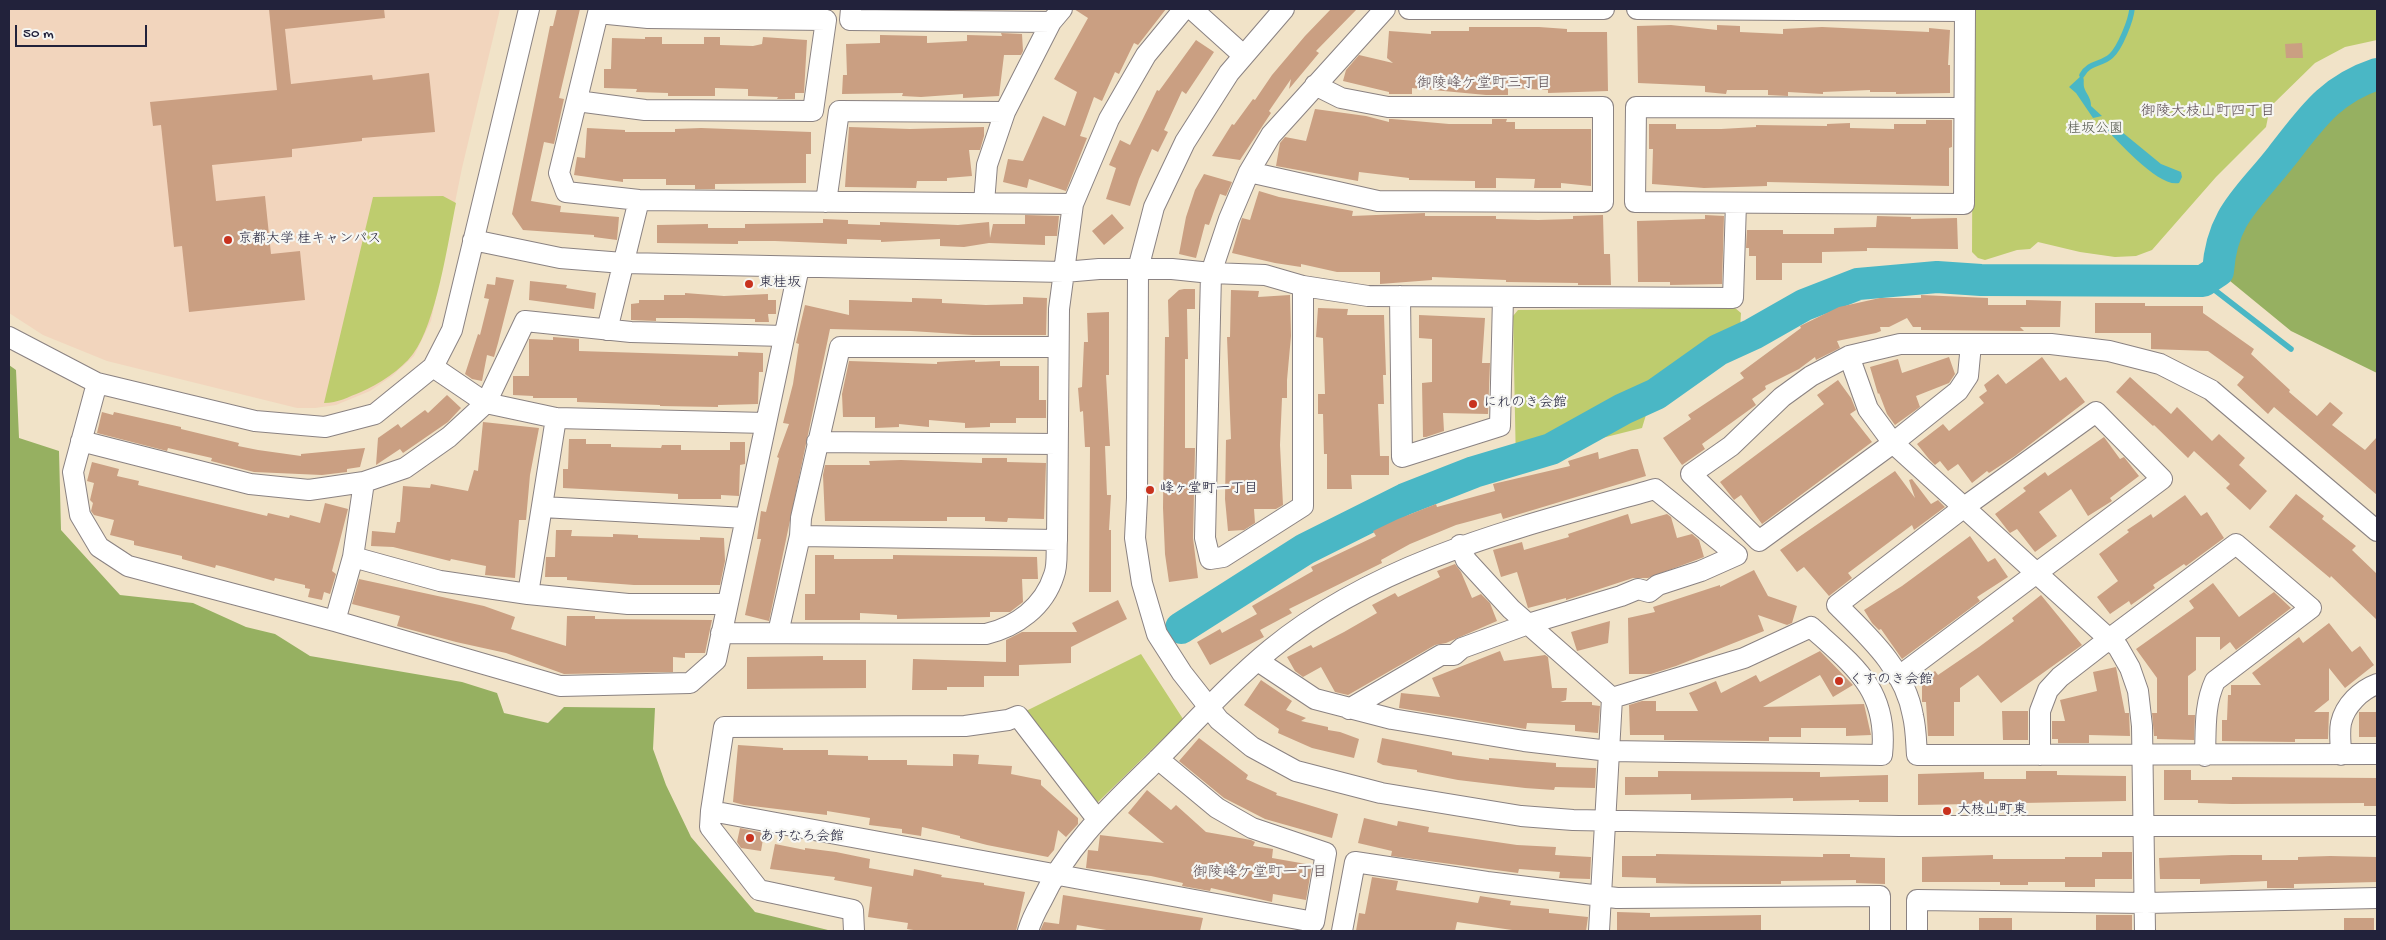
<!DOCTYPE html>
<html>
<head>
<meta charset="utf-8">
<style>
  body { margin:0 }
  #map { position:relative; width:2386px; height:940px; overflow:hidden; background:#f1e3c8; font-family:"Gochi Hand",sans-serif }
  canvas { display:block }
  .frame { position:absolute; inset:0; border:10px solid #22223b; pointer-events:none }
  .scale { position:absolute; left:15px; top:25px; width:132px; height:22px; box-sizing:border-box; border:2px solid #22223b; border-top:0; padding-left:6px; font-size:15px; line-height:18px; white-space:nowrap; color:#22223b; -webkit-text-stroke:4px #f6f6f2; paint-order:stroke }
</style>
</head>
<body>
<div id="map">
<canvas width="2386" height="940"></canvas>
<div class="frame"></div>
<div class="scale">50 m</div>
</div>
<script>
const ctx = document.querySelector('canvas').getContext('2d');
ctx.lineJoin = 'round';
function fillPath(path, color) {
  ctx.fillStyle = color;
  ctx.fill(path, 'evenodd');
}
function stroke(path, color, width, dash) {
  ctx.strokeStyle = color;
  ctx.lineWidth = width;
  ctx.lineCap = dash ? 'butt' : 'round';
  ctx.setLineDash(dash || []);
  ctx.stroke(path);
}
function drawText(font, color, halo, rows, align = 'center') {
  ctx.font = font + ' "Gochi Hand","Klee One",sans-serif';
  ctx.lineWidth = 4.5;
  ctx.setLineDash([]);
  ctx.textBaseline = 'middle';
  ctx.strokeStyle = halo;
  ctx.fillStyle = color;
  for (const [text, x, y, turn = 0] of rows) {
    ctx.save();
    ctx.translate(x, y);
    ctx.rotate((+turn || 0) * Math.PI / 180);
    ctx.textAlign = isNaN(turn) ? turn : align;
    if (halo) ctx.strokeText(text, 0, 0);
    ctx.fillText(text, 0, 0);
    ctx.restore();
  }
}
fillPath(new Path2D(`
  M9 9H500L462 168 431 321 414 356 392 376 370 391 336 405 315 408H297L107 361 43 335 9 313Z`), '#f2d5bd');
fillPath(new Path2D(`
  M1973 9H2377V40L2345 47 2315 63 2270 107 2266 127 2216 177 2152 250 2136 256 2115 257 2080 252 2038 242 2030 249 2017 250 1985 260 1978 258 1972 252Z
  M443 196 456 203C448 242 436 324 413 354 401 370 379 384 361 392 348 397 338 403 324 403L373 197Z
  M1735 308 1741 313 1739 345 1649 405 1642 428 1530 456 1516 466 1513 316 1518 310Z
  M1141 654 1183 719 1097 803 1024 712Z`), '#becc6e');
fillPath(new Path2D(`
  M2377 79V373L2291 331 2230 281C2203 241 2260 193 2283 165 2290 156 2295 145 2302 136 2320 112 2349 88 2377 79Z
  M9 365 16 370 19 438 59 451 61 530 120 595 193 603 246 627 275 634 310 656 462 682 497 693 504 713 548 723 564 707 655 708 653 749 666 785 691 837 755 912 832 931H9Z`), '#96b061');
fillPath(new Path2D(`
  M2082 75C2085 80 2083 81 2084 87 2086 94 2091 97 2091 106L2102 116 2093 118 2076 93 2069 87Z
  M2111 123 2161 164 2181 172 2182 177 2179 183C2159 188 2118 141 2104 127Z`), '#4ab7c5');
stroke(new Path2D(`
  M2082 75C2089 62 2101 65 2111 56 2120 48 2131 20 2132 9
  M2203 281 2291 349`), '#4ab7c5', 5.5);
stroke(new Path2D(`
  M1181 628 1305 549 1405 499 1474 472 1551 449 1623 409 1656 394 1718 350 1753 334 1804 305 1858 284 1937 277 1981 280 2203 281 2218 271C2222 215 2249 198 2281 157 2311 119 2329 90 2377 74`), '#4ab7c5', 32);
fillPath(new Path2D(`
  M269 9H384L385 18 285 29 291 84 372 75 373 80 429 73 435 132 362 138V141L292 149V157L212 165 216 201 265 196 271 254 300 251 305 300 189 312 182 246 174 247 161 125 153 126 150 102 277 90Z
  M557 9H580L559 98 564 99 554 144 544 142 531 201 561 206 560 212 619 217 617 240 594 237V235L523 230 512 214 550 26H553Z
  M1074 9H1166L1138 45 1134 43 1119 74 1115 72 1102 101 1094 97 1080 136 1087 138 1066 191 1029 179 1027 188 1003 182 1008 159 1023 161 1043 116 1065 126 1077 92 1054 79 1088 18Z
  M1331 9H1357L1316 51 1319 53 1289 89 1291 79 1269 111 1271 113 1240 160 1212 156 1232 124 1234 125 1253 99 1255 100 1272 75 1305 36Z
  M1671 25 1717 30V25L1740 26V32L1783 34V29L1822 27 1929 32V28L1950 30 1948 65H1950V93L1896 94V92H1870V90L1823 92V94L1788 92V96L1768 95V90H1727L1726 94 1705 92V86L1638 83 1637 26Z
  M1469 27H1539L1567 29V32H1607L1608 91 1548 93V90L1508 88V95H1486L1412 88V94H1389V92L1343 81 1346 70 1359 55 1393 63 1387 58 1389 31 1431 34V31H1469Z
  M1001 33 1022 34 1023 51 1021 55H1004L999 96 963 98V94L921 97 902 96 903 93 842 94 843 75H847L846 44 880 43V35L927 36V43L967 41V35L1002 36Z
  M645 37H662V44H704V37H720V45L753 46 762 44 763 37 807 40 804 93H795V99H777L778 97 748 96V89L715 88V96H668V93L636 92 637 89 604 88V69H611L612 38 645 39Z
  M1196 40 1214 52 1186 94 1182 91 1164 130 1168 132 1158 152 1152 149 1139 179 1130 206 1106 199 1116 168 1109 165 1120 140 1130 145 1157 90 1159 91Z
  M2302 43 2303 58H2286L2285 44Z
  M1315 109 1366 116 1389 122V119H1392L1449 124H1492V119H1507L1506 122H1515V129H1591V186L1561 183V188H1534L1535 179 1496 178V188H1475V181L1409 180V178L1359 172 1358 181 1276 166 1280 143 1285 137 1306 141Z
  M1926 120H1952V147L1949 148V186L1767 182V186L1704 188 1652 184 1653 149H1649V124H1676V129H1721L1756 127V125L1827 126V124L1850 123V128L1894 129V124H1926Z
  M849 127 910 129 984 127V136L980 150H969L972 176 947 178V181H917L916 188 845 187Z
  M587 128 625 130V132H675V129L701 128 811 132V154H806V183L715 184V189H695V185H666V179H623V182L574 175 577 157 585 158Z
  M1204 174 1232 182 1226 196 1220 194 1209 225 1205 224 1196 258 1179 254 1186 217 1195 190Z
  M1259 191 1279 197 1353 211 1352 216 1425 213V216H1496V219L1538 220 1573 219V216L1603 215 1604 254H1610L1611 285H1578V283L1506 282V280L1432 277V280L1380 284V272H1337L1301 264V267L1275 263 1232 253 1242 218 1250 220Z
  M1112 214 1124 228 1104 245 1092 231Z
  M1025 215 1059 216 1057 236H1045V245L989 243 964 247 940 246V239L881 242V240L847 239V244L775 241H738V244L657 243V225L708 224V228H745V224L823 223V219L848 220V224L880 225V222L958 225 989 222 990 238 993 224H1025Z
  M1705 215 1724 216 1722 284 1670 285V282H1638L1637 221 1705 219Z
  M1877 216 1911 217V219L1957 218 1958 249 1867 248V251L1822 252V263H1782V280H1756V256H1749V248H1746L1747 230H1783V234H1834V228L1876 227Z
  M496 277 514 280 498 343 494 357 487 355 482 381 472 379 465 374 478 334 480 335 489 299 484 298 487 284 495 285Z
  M530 281 567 285 566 288 596 293 594 309 529 300Z
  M1184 289H1195V309H1187L1188 359H1185V448H1195L1193 538 1198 578 1169 582 1165 554 1163 508 1165 337H1169L1168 300 1179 290Z
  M1231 290 1259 291 1258 297 1290 295 1291 336 1287 380V398H1282L1280 445 1283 505 1276 509H1254L1255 523 1244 530 1228 531 1225 499 1226 440 1231 439 1227 337H1230Z
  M685 293 724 296 768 294V300H776V314H768L769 322H755V319L686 318H656V321L631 320V304L639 303V300H664V295H685Z
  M1921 295 1988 298V305H2026V300L2061 301 2060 327H2020L2024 331 1921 330V327H1913L1907 318 1889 327H1880L1881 331 1876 333 1837 341 1840 348 1816 360 1815 357 1799 369 1765 386 1766 389 1752 399 1756 405 1702 444 1705 449 1682 465 1663 438 1691 419 1688 415 1744 378 1740 373 1801 328 1800 326 1839 307 1880 298H1921Z
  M1023 297 1047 298 1046 335H973L911 331 830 329 769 621 745 615 761 539H757L761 511 766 512 779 458 777 457 789 424 783 423 793 384 799 344 796 343 805 305 849 315V300L912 302V298L942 299V303L986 305 1023 304Z
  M2095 303H2145V306H2203V313L2254 349 2251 354 2290 390 2289 392 2317 416 2330 402 2343 413 2332 425 2365 450 2377 437V495L2274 407 2268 414 2237 385 2244 377 2208 351 2151 349V333H2095Z
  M1318 308 1348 309 1347 315H1384L1386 375H1383L1384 404H1378L1380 456H1389V475H1351L1352 489H1327V454H1324L1323 414H1318V394H1325L1323 338 1316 337Z
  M1109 312V375H1106L1110 446H1105L1107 495H1111L1109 530H1111V592H1089L1090 447H1085L1083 411 1080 412 1078 388 1082 387 1084 342H1088L1087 313Z
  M1419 315 1485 318 1482 363H1490L1488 414 1443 413 1444 431 1426 437H1423L1422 383 1432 382V339L1419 338Z
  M553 337 579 339V351L738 356V352L763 353V372H759L758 404 718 405V407L660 406V405L577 402V398H533V396L513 395V376H529V339L553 340Z
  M1949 357 1955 374 1949 383 1916 396 1920 407 1895 425 1887 414 1879 393 1878 394 1870 367 1898 359 1902 373Z
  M2042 357 2060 381 2066 377 2085 402 2015 456 1989 473 1987 471 1972 483 1958 464 1948 471 1940 461 1935 465 1929 459 1917 444 1943 424 1949 431 1984 403 1979 397 1987 391 1984 385 1998 374 2006 384Z
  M975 360V362L1000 361V366H1039V400H1046V418H1016V423H990V427L965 428V423L929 420V427L899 424V427L875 428V417H843L842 394 849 361 937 364V362Z
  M2130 377 2171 414 2177 407 2212 441 2219 434 2245 458 2239 465 2267 491 2250 510 2226 488 2230 484 2194 451 2188 458 2154 425 2153 426 2116 392Z
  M1838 380 1851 398 1856 410 1850 414 1872 442 1762 524 1741 495 1734 500 1720 482 1824 404 1817 395Z
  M447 395 461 408 448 422 403 453 400 449 376 465 378 438 398 424 401 428 425 410 428 413Z
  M102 412 113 415 114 412 181 427V429L239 443 238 446 258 450 301 456V454L365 448 360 467 347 469V472L322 475 254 472 211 461 212 458 168 448 167 451 97 433Z
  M483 422 539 428 530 475 526 520H519L515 578 485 575 486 566 451 559 450 561 393 547 371 546 372 531 395 533 397 522H400L403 486 430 488 431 484 468 491 474 470 478 471Z
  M2104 437 2120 459 2124 457 2139 476 2110 498 2112 501 2088 516 2071 489 2039 512 2057 536 2035 552 2017 529 2010 533 2009 532 1995 514 2026 491 2023 488 2045 472 2048 476Z
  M569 439H586V444H611V447L661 448 662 445H681V450H730V442H745V464L740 465 739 496 721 495V499H678V494L563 488V469H568Z
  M1632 449H1638L1646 476 1503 519 1501 513 1456 525 1410 544 1381 560 1382 563 1289 609 1292 613 1260 630 1264 637 1210 665 1197 642 1220 629 1222 633 1257 614 1252 606 1313 571 1311 567 1376 536 1373 531 1398 519 1436 504 1437 507 1495 491 1493 484 1570 466 1568 461 1598 452 1599 459Z
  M982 458H1007V462L1046 463 1044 519 1008 518 1007 522 985 521V517H947V521H825L823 475 825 465H870L869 461 901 460 982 463Z
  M92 462 119 469 117 476 139 481 138 485 267 516 268 513 289 518 290 515 320 523 325 503 348 509 332 571 336 574 330 594 324 592 322 600 308 597 310 589 305 588V585L275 578 274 581 224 567 216 565 215 568 182 559V556L134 545V541L110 535 114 520 94 515 91 511 93 503 90 500 94 483 87 481Z
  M1895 471 1915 498 1909 480 1912 479 1931 504 1938 500 1945 507 1914 530 1912 525 1848 573 1852 578 1829 596 1804 567 1797 572 1780 550Z
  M2296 494 2324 516 2322 519 2356 546 2352 550 2377 574V620L2331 576 2330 578 2269 527Z
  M2185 495 2201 516 2207 512 2224 538 2186 566 2184 564 2153 585 2155 588 2131 605 2129 601 2110 614 2097 597 2118 581 2099 554 2129 532 2127 530 2151 514 2153 518Z
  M1628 514 1631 524 1667 514 1671 517 1677 538 1692 534 1699 540 1704 557 1648 578H1633L1566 600V598L1528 608 1517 572 1501 577 1493 550 1522 542 1524 550 1569 537 1568 534Z
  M556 530H572L571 536 613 537V534L638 535V538L700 540V537L724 538 725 561 720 585H634L567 580V577H545L546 557H555Z
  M1970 536 1988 562 1995 558 2008 577 1977 597 1980 601 1902 659 1881 629 1879 630 1872 623 1864 610 1902 586Z
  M815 555H834V559H893V555L1037 557 1038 579H1022L1023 602 1010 612H990V617L897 619V615L860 613V620H805V594H815Z
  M1455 564 1461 572 1472 598 1481 594 1490 603 1497 621 1446 643 1435 645 1348 695 1335 692 1321 667 1303 677 1295 671 1287 657 1311 645 1313 648 1344 632 1377 613 1372 605 1395 593 1398 597 1440 577 1437 571Z
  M1754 570 1768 596 1797 606 1792 623 1787 625 1758 615 1764 631 1676 666 1651 674H1629L1628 618 1655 612 1653 607 1720 585V587Z
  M359 579 484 606 515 617 511 629 566 646 567 616H595V619L712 620 705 653H685V658L673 657V672L564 674 506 653 456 642 397 626 400 616 352 604Z
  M2213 583 2239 617 2274 592 2291 608 2236 650 2230 642 2220 650V637H2196V670L2188 676V715H2195L2194 740 2157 739V736H2154L2152 713H2157V678L2136 649 2194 608 2189 601Z
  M2041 595 2082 645 2001 703 1978 675 1960 688V702H1954V736H1928L1926 702H1922V680L1935 671 1938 675 1979 647 2014 621 2012 618Z
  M1118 600 1127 619 1071 647V663L1019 665V676H984V687H947V690H912L913 659 1006 662V640L1022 632H1077L1072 623Z
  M1610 621 1608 643 1577 651 1571 632Z
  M2329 623 2352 652 2360 646 2374 665 2345 688 2329 668V700L2314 712H2329L2328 739H2295V742L2222 741V720H2227L2228 695H2231V685H2261L2252 673 2299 637 2303 643Z
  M1500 651 1504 661 1545 655 1548 657 1552 688H1567L1566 700 1560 702H1592V705L1600 706 1598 733 1575 731V725L1527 723 1526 729 1399 708 1401 693 1440 697 1432 678Z
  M1820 651 1853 685 1833 697 1820 675 1763 707 1864 704 1871 735 1846 736V728H1801V737H1769V741L1664 740V735H1630L1629 705 1642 701H1656V711H1698L1689 693 1716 681 1721 693 1756 675 1760 682Z
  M823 656V660H866V688L747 689V657Z
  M2116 667 2125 713H2129L2130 736 2089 735V743H2058V739H2052V721H2065L2060 700 2097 691 2093 672Z
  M1261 680 1292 701 1286 710 1306 718 1301 721 1328 727V730L1340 732 1359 739 1354 758 1312 748 1278 733 1279 729 1244 705Z
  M2002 711H2028V740H2003Z
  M2359 712H2377V737H2359Z
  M1199 738 1248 775 1246 779 1277 793 1276 795 1338 814 1332 838 1265 819 1224 798 1179 761Z
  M1382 738 1452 752V755L1489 760V758L1556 763V767L1596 768 1595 788 1555 787 1554 790 1525 788 1458 780 1417 772V770L1383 765 1377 762Z
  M738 745 783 748V750H828V755L868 756V760H907V765L953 766V754L979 755 978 764 1012 766 1011 774 1041 780V785L1078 818V824L1066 837 1058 830 1054 850 1048 857 987 845 960 838V836L922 827 921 836 902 833V829L869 825 870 818 827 811V815L744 805 733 802Z
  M2164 770H2191V780H2232V777L2377 778V806H2364V803L2232 804 2198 803V800H2164Z
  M1658 771 1820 772V777L1888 775V802H1859V800L1793 801V798L1691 800V794L1625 795V777H1658Z
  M2026 771H2057V775L2126 776V801L1918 805V774L1984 772V779H2026Z
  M1147 790 1171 810 1176 805 1206 832 1251 840 1255 842 1253 846 1273 849 1272 858 1312 865 1306 900 1273 894 1272 902 1211 888 1210 891 1182 886 1183 883 1151 876 1086 868 1088 850 1098 851 1100 835 1164 843 1128 813Z
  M1364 818 1397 826 1398 821 1429 827 1428 832 1517 845 1556 847 1555 855 1591 857 1590 879 1559 878 1560 872 1519 869 1518 873 1391 856 1392 851 1358 843Z
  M740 828 764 833 761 851 741 848 737 842Z
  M775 844 805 850V848L836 852 870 859 869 868 913 876 914 869 942 875 941 877 984 883V885L1025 892 1016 931H920L907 929 908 923 868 917 872 887 834 880 835 877 770 869Z
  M2102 852H2132V879H2095V887H2065V882H2028V885H2000V882H1922V857L1993 855V859H2065V857H2102Z
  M1656 854 1823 857V854H1850V857L1885 858V884L1856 883V880L1781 881V884H1692L1656 883V878L1622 877V856H1656Z
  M2232 855H2262V860H2298V857L2330 856 2377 857V882L2294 884V888H2267V881L2200 884V879H2160L2159 858Z
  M1372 877 1398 881 1396 890 1478 903 1480 896 1511 901 1510 905 1549 909V913L1588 917 1586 931H1519L1457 922 1455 931H1356L1359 913 1365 914Z
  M1063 895 1203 918 1200 931H1112L1077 925 1076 931H1040L1044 922 1059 924Z
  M1617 912 1650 913V917L1761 915V931H1617Z
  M2096 915H2132V931H2096Z
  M1979 918H2012V931H1979Z
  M2344 918H2374V931H2344Z`), '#ca9f82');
const minor = new Path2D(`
  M599 9 559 173 566 192 639 200 1073 204
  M851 9 850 20 1051 22
  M1192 9 1243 55
  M1284 9 1229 73 1185 142 1154 207 1138 269 1137 498 1135 538 1142 583 1157 634 1182 673 1219 720 1252 747 1296 771 1381 793 1521 816 1573 820 1899 826H2377
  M1409 9H1604
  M1637 9 1965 11
  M577 101 645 110 813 111 826 20 648 18 598 13
  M1964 108 1636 107 1635 202 1964 204 1965 9
  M1249 172 1378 201 1603 202V107H1388L1341 98 1315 85
  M826 202 839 111 1005 112
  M984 203 987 165 1005 112 1051 22 1062 9
  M473 240 560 258 623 263 1064 272 1099 269H1172L1211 273 1265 275 1303 286 1368 296 1733 298 1736 203
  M1303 286V506L1223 557 1210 559 1205 538 1211 273 1229 219 1249 172 1271 135 1385 9
  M1400 296 1402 457 1500 426 1503 297
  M607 330 639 200
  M9 337 97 383 255 421 325 427 375 414 433 367 452 330 529 9
  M1971 344 1968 376 1958 391 1893 443 1759 541 1691 474 1731 446 1782 397 1811 376 1849 356 1900 344H2051L2109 351 2160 364 2211 390 2377 531
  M1849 356 1868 409 1893 443 2118 647 2130 668 2138 691 2142 726 2145 931
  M433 367 486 403 556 418 766 423
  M97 383 73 472 80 515 99 547 128 566 335 621 560 686 690 683 716 660 799 267
  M81 441 250 484 309 490 364 482 405 468 449 437 486 403 525 321 631 332 784 336
  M817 442 1057 444
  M542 507 746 518
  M800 536 1057 540
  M1460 545 1466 560 1511 609 1612 698
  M353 557 440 581 528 594 628 604H727
  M528 594 556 418
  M335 621 353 557 364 482
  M721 633 986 634C1016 627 1044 607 1054 575 1058 565 1056 551 1057 540L1059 309 1073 204 1109 119 1146 55 1184 9
  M778 633 800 536 801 518 840 347H1057
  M1258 661 1315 699 1392 719 1524 741 1609 751 1882 755C1889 690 1854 666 1811 627L1744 658 1612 698
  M1898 677 2162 479 2096 412 1963 508 1837 605C1869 637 1905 669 1913 716 1916 728 1916 742 1917 755L2377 754
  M2040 755V711L2048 690 2060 677 2109 639 2236 544 2311 608 2215 681C2204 705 2206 729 2205 756
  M2341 755C2341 745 2339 733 2341 723 2345 705 2361 690 2377 684
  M711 811 1314 922 1326 853 1252 828 1217 808 1158 759
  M854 931 853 910 759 890 710 827 711 811 724 727 965 726 1008 720 1018 716 1097 819
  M1028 931C1031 921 1036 911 1041 902 1067 847 1105 811 1148 769 1189 729 1226 686 1271 649 1381 559 1521 527 1655 489L1737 555 1701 571 1658 585 1649 592 1638 589 1621 596 1528 624 1462 648 1454 655H1441L1349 709
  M1342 931 1355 862 1487 882 1617 898 1880 896V931
  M1599 931 1612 698
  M1917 931V900L2146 903 2377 898`);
stroke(minor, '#8a8282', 22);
stroke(minor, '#fff', 20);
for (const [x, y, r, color] of [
  [228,240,5,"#c8321e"],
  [749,284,5,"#c8321e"],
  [1473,404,5,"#c8321e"],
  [1150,490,5,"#c8321e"],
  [1839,681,5,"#c8321e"],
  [1947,811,5,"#c8321e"],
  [750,838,5,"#c8321e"]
]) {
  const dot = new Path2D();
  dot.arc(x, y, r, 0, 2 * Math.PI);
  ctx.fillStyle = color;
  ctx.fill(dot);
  stroke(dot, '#f6f6f2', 2);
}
drawText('14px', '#51554a', '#f6f6f2', [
  ["桂坂公園",2095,130]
]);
drawText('14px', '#22223b', '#f6f6f2', [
  ["京都大学 桂キャンパス",238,240],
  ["東桂坂",759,284],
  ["にれのき会館",1483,404],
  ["峰ヶ堂町一丁目",1160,490],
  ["くすのき会館",1849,681],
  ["大枝山町東",1957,811],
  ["あすなろ会館",760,838]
], 'left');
drawText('15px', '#5d4e54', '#f6f6f2', [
  ["御陵峰ケ堂町三丁目",1484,85],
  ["御陵大枝山町四丁目",2208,113],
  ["御陵峰ケ堂町一丁目",1260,874]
]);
</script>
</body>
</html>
